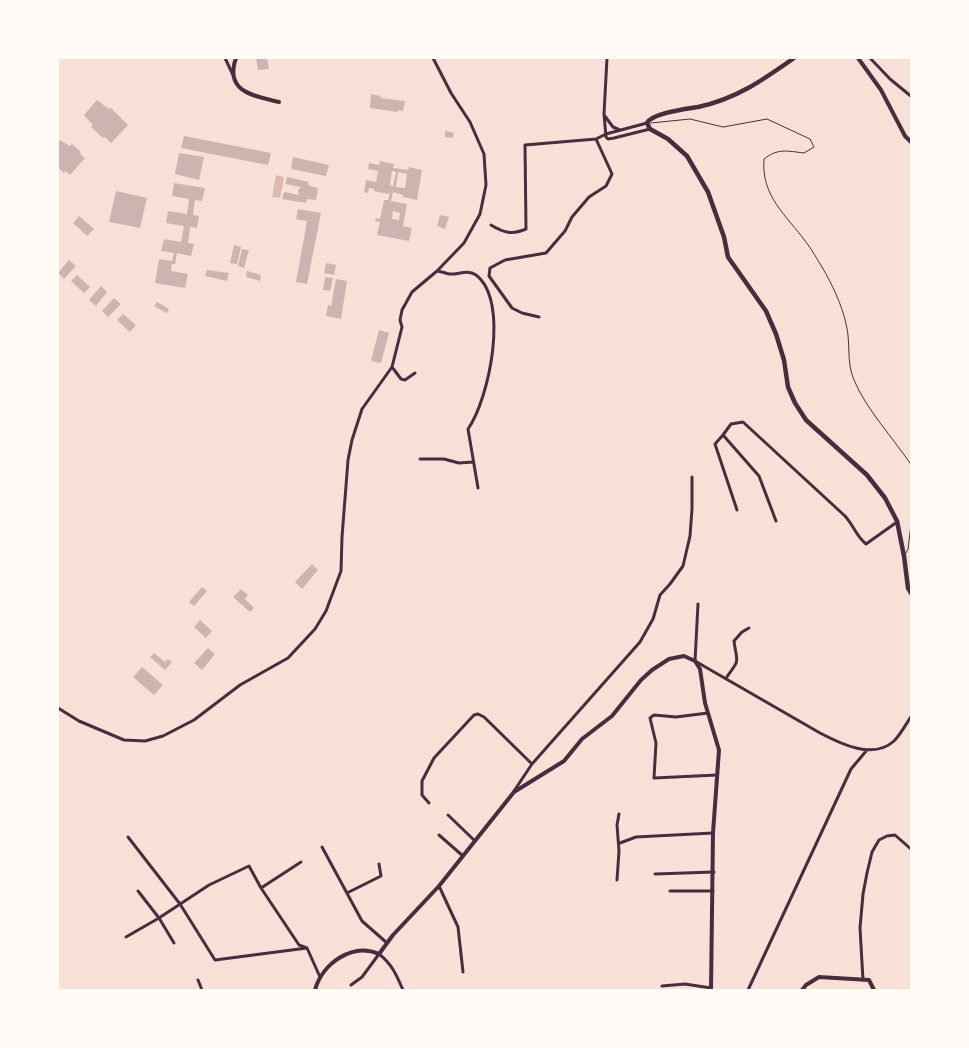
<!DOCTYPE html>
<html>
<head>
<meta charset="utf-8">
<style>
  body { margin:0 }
  #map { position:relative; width:969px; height:1048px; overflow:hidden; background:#f7e1d7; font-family:"Asap Condensed",sans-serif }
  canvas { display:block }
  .frame { position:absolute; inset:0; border:59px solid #fffaf5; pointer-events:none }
</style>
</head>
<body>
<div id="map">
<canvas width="969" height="1048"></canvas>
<div class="frame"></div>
</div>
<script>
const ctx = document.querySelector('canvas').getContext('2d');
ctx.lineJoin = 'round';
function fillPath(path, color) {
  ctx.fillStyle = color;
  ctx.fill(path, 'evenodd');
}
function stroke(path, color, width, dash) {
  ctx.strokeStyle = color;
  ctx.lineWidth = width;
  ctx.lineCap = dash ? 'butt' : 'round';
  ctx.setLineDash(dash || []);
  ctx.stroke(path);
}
fillPath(new Path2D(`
  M276 175 284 177 280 198 272 197Z`), '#dcb8b0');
fillPath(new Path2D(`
  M256 58H267L269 69 258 70Z
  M371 94 381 96 380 98 405 101 403 111 398 110V112L370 108Z
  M97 100 109 109 111 108 128 125 111 143 105 137 103 138 91 127 93 125 84 115Z
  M445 131 454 133 453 138 445 137Z
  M184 136 271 153 268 165 181 148Z
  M60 140 70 146 72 144 81 152 80 154 85 158 70 175 65 171 64 173 58 167V142Z
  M179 153 204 157 199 180 175 174Z
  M293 157 329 165 326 176 291 169Z
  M380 161 394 164 393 168 408 170 409 167 422 170 417 200 403 197V195L393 192 391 201 407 204 403 226 412 228 409 241 377 235 380 222 375 221 376 218 380 219 384 200H388L390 192 388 194 374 191V189L369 188 368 193 364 192 366 180 376 182 378 171 368 169 369 163 379 165ZM392 171 396 172 393 186 390 185ZM398 172 407 174 405 188 396 187ZM393 211 400 213 399 220 392 219Z
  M287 177 309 182 308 184 310 186 318 188 316 200 307 199 306 203 282 199 284 192 299 195 298 190 301 187 285 184Z
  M174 183 205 188 202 201 195 200 193 215 199 216 197 228 190 227 188 243 194 244 191 256 177 253 175 264H172L171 271 188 274 185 288 155 283 159 259 172 261 174 253 161 251 164 239 181 242 184 226 166 223 168 211 187 214 189 199 172 196Z
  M116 191 147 198 140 228 109 222Z
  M298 209 321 213 307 284 296 282 307 221 296 219Z
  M440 215 449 217 445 229 437 226Z
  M79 216 94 229 87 236 73 223Z
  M234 245 241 247 237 264 230 263Z
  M242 249 249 250 244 268 238 266Z
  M69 260 76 266 64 279 58 273Z
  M326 263 336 265 334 275 324 273Z
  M207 270 229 273 227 281 205 276Z
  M247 271 261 275 260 281 246 277Z
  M77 275 90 287 84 293 71 281Z
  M325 277 333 278 330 291 323 290Z
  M336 279 347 281 341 319 326 316 328 305 331 306Z
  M101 286 107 292 96 306 89 300Z
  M114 298 121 304 108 317 102 311Z
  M157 302 169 309 167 313 154 306Z
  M123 314 136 325 130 332 117 320Z
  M379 330 389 333 381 363 371 361Z
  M312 564 318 570 302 589 295 582Z
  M202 587 207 591 194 606 189 602Z
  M241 589 248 595 245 599 254 608 250 612 233 597Z
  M200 620 212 631 206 638 194 627Z
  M208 648 215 654 202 670 194 663Z
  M154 653 165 662 168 659 172 662 165 670 150 657Z
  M142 667 163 685 154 695 133 677Z`), '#ccb4b1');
stroke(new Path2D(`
  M651 123 690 119 723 127 767 119 810 139 814 147 804 153C787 151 778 148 764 159 761 196 786 215 806 242 812 250 817 259 822 267 832 284 842 305 846 324 851 342 846 362 854 380 866 409 894 439 912 466
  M905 555 908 549 912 516`), '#4a2c40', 1);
stroke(new Path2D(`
  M225 58 233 75
  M607 58 604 114 606 137 608 139 614 138 650 129
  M870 58 890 79 912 97
  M604 115 613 127 620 130
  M491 225C504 233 512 235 526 229L525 145 596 139 606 134 647 123
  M438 271C442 272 446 273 449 274 458 275 467 269 476 275 510 301 489 399 468 429L478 488
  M539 317 522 313 512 308 489 276 490 268 505 260 546 253 565 231 572 217 589 197 606 186 612 174 596 139
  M392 367 401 379 405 380 415 373
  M723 435 715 444 737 510
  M420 459H444L459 463 473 462
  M776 521 759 476 723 435 731 424 743 422 845 516C854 526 856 536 866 544L897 522
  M698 604 695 661 820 733C841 744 873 760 894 741 901 734 906 724 912 715
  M726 678C741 658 737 664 734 641L742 632 749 628
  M58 708 79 721 124 740 145 741 163 736 194 720 240 685 288 658 315 629 326 611 341 571 342 537 348 460 352 440 362 409 392 367 402 327 400 320 402 310 412 292 437 271 464 243 480 214 486 185 484 154 470 122 451 93 433 58
  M708 713 676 717 654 715 650 718 656 743 654 778 717 775
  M514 791 532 764 640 642 653 619 660 595 670 584 683 566 690 536 692 509V477
  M429 803 422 795V781L434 758 474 715 478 714 484 717 532 764
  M448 815 475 841
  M439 835 463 856
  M128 837 180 904 215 960 307 948 320 977
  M620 843 636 837 713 833
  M322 847 362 921 387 943
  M655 874 714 872
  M617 880 619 851 617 825 619 814
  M439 886 458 927 463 972
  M261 888 301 862
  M138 891 159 918 174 943
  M670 891H713
  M347 893 381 876 379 864
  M126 937 159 918 209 885 249 866 261 888 299 945 307 948
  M198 980 202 990
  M863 980 860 928 863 894 867 873 872 852 879 840 887 836 895 835 912 850
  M351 985 362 977 379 954C392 964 397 976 403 990
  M662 986 685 984 711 988
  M748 990 851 769 867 750`), '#4a2c40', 3);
stroke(new Path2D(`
  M236 58C224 92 254 96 279 102
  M858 58 881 90 905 136 912 143
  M315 990C322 964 352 942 379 954L393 935 439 886 514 792 564 761 582 739 612 716 641 680 652 670 669 659 684 656 695 661 700 669 705 703 719 750 713 833 711 990
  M802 990 806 985 819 977 869 980 874 990`), '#4a2c40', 4);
stroke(new Path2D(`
  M794 58C763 80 736 99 698 107 686 109 652 113 647 123L650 129 668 139 687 156 708 192 724 237 728 257 766 311 776 334 784 360 788 387 795 403 806 420 867 475 885 498 897 521 904 556 908 588 912 595`), '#4a2c40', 4.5);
</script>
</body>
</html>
